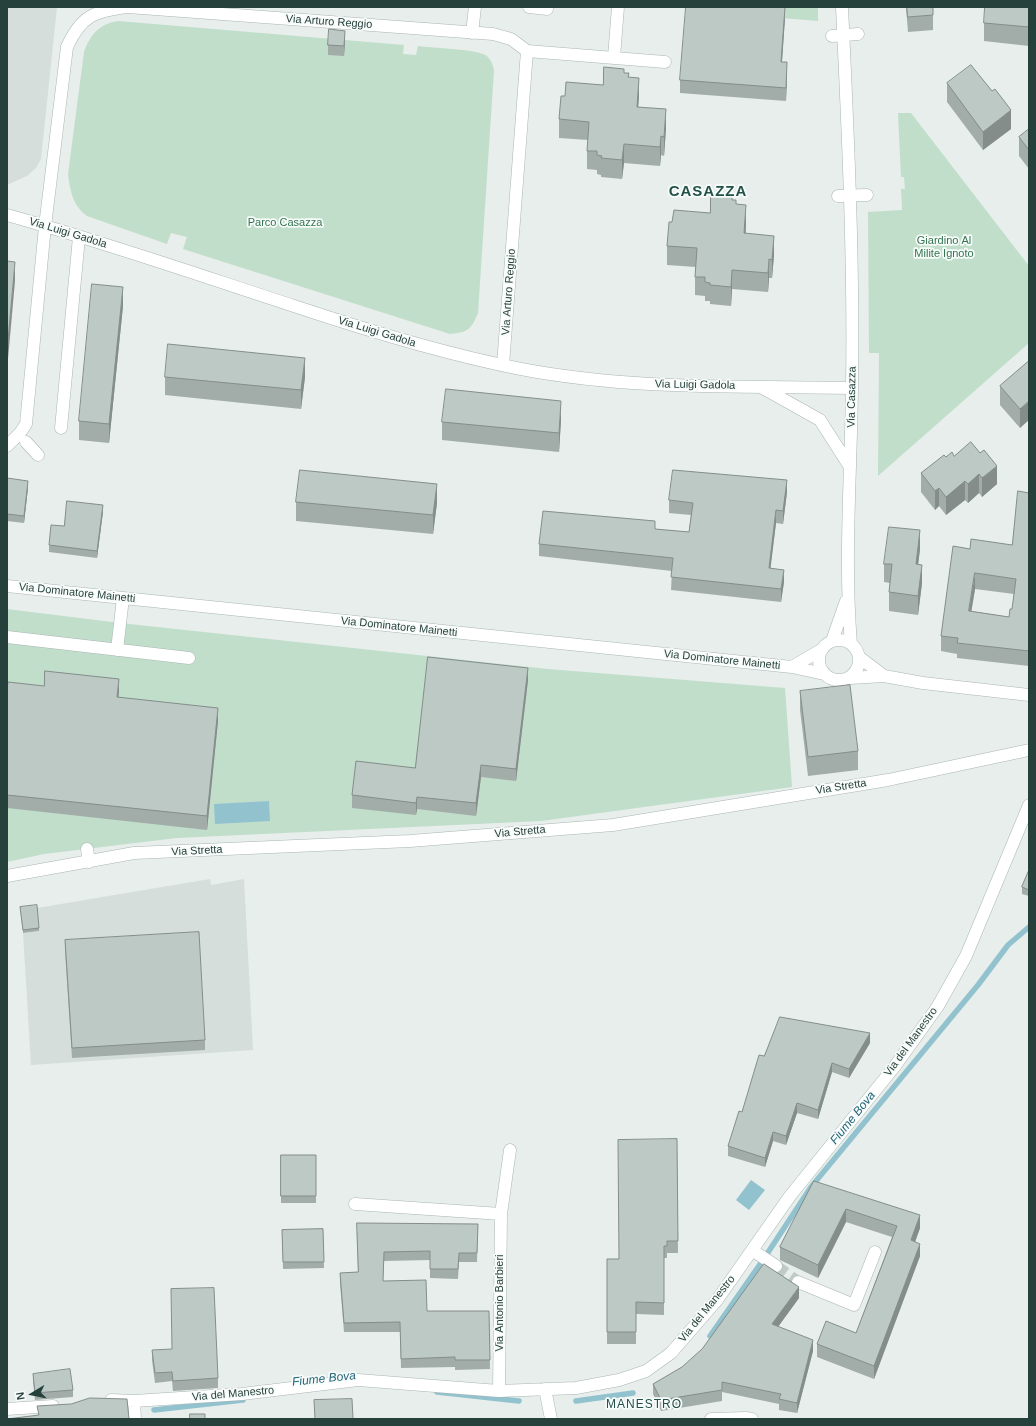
<!DOCTYPE html>
<html>
<head>
<meta charset="utf-8">
<style>
  body { margin:0 }
  #map { position:relative; width:1036px; height:1426px; overflow:hidden; background:#e7eeeb; font-family:Arial,sans-serif }
  canvas { display:block }
  .frame { position:absolute; inset:0; border:8px solid #26403b; pointer-events:none }
  .north { position:absolute; left:12px; top:1374px; width:40px; height:40px; -webkit-text-stroke:3px #f7fbf9; paint-order:stroke; rotate:260deg; font-size:11px; font-weight:700; line-height:16px; text-align:center; color:#26403b }
  .north::after { content:''; display:block; margin:auto; width:14px; height:18px; background:#26403b; clip-path:polygon(50% 0,100% 100%,50% 72%,0 100%) }
</style>
</head>
<body>
<div id="map">
<canvas width="1036" height="1426"></canvas>
<div class="frame"></div>
<div class="north">N</div>
</div>
<script>
const ctx = document.querySelector('canvas').getContext('2d');
ctx.lineJoin = 'round';
function fillPath(path, color) {
  ctx.fillStyle = color;
  ctx.fill(path, 'evenodd');
}
function stroke(path, color, width, dash) {
  ctx.strokeStyle = color;
  ctx.lineWidth = width;
  ctx.lineCap = dash ? 'butt' : 'round';
  ctx.setLineDash(dash || []);
  ctx.stroke(path);
}
function drawText(font, color, halo, rows, align = 'center') {
  ctx.font = font + ' Arial,sans-serif';
  ctx.lineWidth = 3.5;
  ctx.setLineDash([]);
  ctx.textBaseline = 'middle';
  ctx.strokeStyle = halo;
  ctx.fillStyle = color;
  for (const [text, x, y, turn = 0] of rows) {
    ctx.save();
    ctx.translate(x, y);
    ctx.rotate((+turn || 0) * Math.PI / 180);
    ctx.textAlign = isNaN(turn) ? turn : align;
    if (halo) ctx.strokeText(text, 0, 0);
    ctx.fillText(text, 0, 0);
    ctx.restore();
  }
}
fillPath(new Path2D(`
  M7 7H57L41 159 36 168 27 176 7 185Z
  M210 879 211 885 244 879 253 1050 31 1065 23 933 39 931 37 908Z`), '#d5deda');
fillPath(new Path2D(`
  M697 7H818V21L732 14Z
  M118 21 404 45 403 54 416 55 418 46C431 48 479 49 487 56 491 60 493 65 494 70L478 313C471 330 468 332 450 334L183 249 187 237 171 233 167 244 87 216C73 206 70 191 68 174L84 52C90 35 99 24 118 21Z
  M898 113H911L1029 266V343L878 476 879 353H869L868 212 902 210 901 189H905L904 177H901Z
  M7 609 120 623 548 669 785 688 792 787 541 821 177 838 44 854 7 862Z`), '#c1decb');
fillPath(new Path2D(`
  M269 801 270 821 215 824 214 804Z
  M751 1180 765 1190 749 1210 736 1200Z`), '#93c2cf');
stroke(new Path2D(`
  M710 1336 763 1260 811 1187 978 985 1008 945 1029 927
  M437 1392 519 1401
  M576 1401 633 1393
  M154 1410 243 1400`), '#93c2cf', 5.5);
stroke(new Path2D(`
  M776 1266 798 1282`), '#c0cbc8', 12, [12, 6]);
const minor = new Path2D(`
  M128 7 493 34 511 39 527 51 665 62
  M529 7 547 9
  M842 7C848 134 854 261 852 388 851 473 844 559 851 644
  M472 33 475 7
  M832 36 858 34
  M614 57 618 7
  M838 196 867 195
  M7 215C104 242 199 275 294 306 369 331 444 354 521 369 631 390 742 386 852 388
  M503 365 527 51
  M761 387 820 420 850 467
  M61 428 79 237
  M26 442 38 455
  M7 446 20 433 26 424 45 226 67 47C81 16 94 11 127 7
  M7 586 792 667 824 674
  M7 637 189 658
  M819 660a20 20 0 1 1 40 0a20 20 0 1 1-40 0Z
  M832 641 846 601
  M117 650 123 598
  M859 657 884 676
  M792 667 821 650
  M850 678 884 676 923 683 1029 695
  M87 849 89 862
  M7 876 134 853 410 841 613 825 888 780 1029 750
  M355 1204 501 1214
  M752 1250 776 1266
  M798 1282 854 1305 875 1252
  M545 1389 551 1419
  M499 1391 501 1214 510 1150
  M111 1400 134 1401 242 1394 358 1380 499 1391 576 1388 619 1380 646 1371 671 1353 717 1300 790 1196 895 1066 938 1006 966 956 1029 805
  M134 1401 135 1419
  M7 1409 53 1406
  M711 1419 746 1418 752 1419`);
stroke(minor, '#a9b6b3', 13);
stroke(minor, '#fff', 12);
fillPath(new Path2D(`
  M906 7H933V30L908 32Z
  M1029 7V46L984 41V23Z
  M785 18 782 62 787 76 786 101 680 93V80Z
  M345 41 344 56 328 55V45Z
  M624 73 629 77 639 96 638 107 666 128 664 156 661 155 660 166 624 163 622 179 601 177V175L597 174V170L587 169V151L588 140 559 138V119L603 85Z
  M947 83 1011 129 983 150 947 102Z
  M1029 129V169L1019 156V137Z
  M732 200 736 204 746 224V234L774 255 772 278H769L768 292 732 289 731 306 710 304V301H705V296L695 295V277L696 267 667 265V246L672 222 710 213Z
  M123 306 109 443 79 440V421Z
  M1029 361 1020 428 1000 405V386Z
  M165 377H305L301 409 165 395Z
  M561 420 559 452 442 440V422Z
  M954 456 997 484 982 497 979 493 968 503 965 500 946 515 939 506 935 510 921 492V473L946 457Z
  M7 478 28 488 24 523 7 521Z
  M787 492 783 524 776 523 770 569 784 582 781 602 671 590 672 571 539 556V544L655 529 689 532 691 515 669 513V500Z
  M1029 493V666L957 658V654L941 651V636L970 549 1012 545ZM975 589 1014 594 1012 609 1009 617 971 611Z
  M296 502 437 503 433 534 296 521Z
  M103 512 97 558 49 552V545L64 526Z
  M920 549 918 564 922 583 918 615 889 611V592L890 583 884 582V564Z
  M528 680 516 781 481 777 476 816 417 809 416 815 352 808V795L415 768Z
  M44 686 119 692 118 697 218 721 207 830 7 808V689Z
  M800 691 858 751V770L808 776 800 710Z
  M1029 870V896L1022 894V887Z
  M20 907 39 928V931L23 933Z
  M65 940 205 1040V1050L72 1058 65 950Z
  M870 1043 849 1078 832 1072 818 1119 797 1113 786 1145 773 1141 765 1167 728 1156V1146L764 1056Z
  M677 1139 678 1253H667V1258H664V1315L636 1314V1344H607V1259H619Z
  M281 1155H316V1203H281Z
  M814 1181 920 1228 915 1242 920 1256 874 1379 817 1357V1344L856 1333 892 1237 846 1222 818 1278 780 1260V1247Z
  M478 1224 477 1262H459L458 1279 430 1278V1260L384 1261 383 1281 427 1311H489L490 1369 455 1370V1367L401 1368 400 1332H344L340 1283V1273L358 1272 357 1232Z
  M323 1229 324 1268 283 1269 282 1230Z
  M799 1298 778 1327 813 1351 797 1413 779 1410V1404L722 1392V1401L661 1411 653 1394V1384Z
  M152 1350 218 1378V1388L173 1391 172 1381 155 1383 152 1360Z
  M33 1374 73 1390V1397L35 1400 33 1381Z`), '#a2ada9');
fillPath(new Path2D(`
  M785 7V18L781 75V62Z
  M345 31V41L344 56V46Z
  M787 62V76L786 101V88Z
  M639 78V96L637 126V107Z
  M666 109V128L664 156V137Z
  M1011 110V129L983 150V132Z
  M661 136V155L660 166V147Z
  M624 144V163L622 179V160Z
  M746 205V224L744 252V233Z
  M774 236V255L772 278V260Z
  M769 259V278L768 292V273Z
  M15 262V281L7 370V351Z
  M732 270V289L731 306V287Z
  M123 287V306L109 443V424Z
  M305 358V377L301 409V390Z
  M561 401V420L559 452V433Z
  M1029 401V420L1020 428V409Z
  M997 466V484L982 497V478Z
  M979 474V493L968 503V484Z
  M787 480V492L783 524V511Z
  M28 481V488L24 523V516Z
  M965 481V500L946 515V497Z
  M437 484V503L433 534V515Z
  M939 488V506L935 510V491Z
  M103 505V512L97 558V551Z
  M776 510V523L769 581V568Z
  M920 530V549L916 583V564Z
  M922 565V583L918 615V596Z
  M784 570V582L781 602V589Z
  M975 573V589L969 626V611Z
  M528 668V680L516 781V769Z
  M119 679V692L117 710V697Z
  M218 708V721L207 830V816Z
  M481 765V777L476 816V803Z
  M417 797V809L416 815V803Z
  M870 1033V1043L849 1078V1069Z
  M832 1063V1072L818 1119V1110Z
  M797 1103V1113L786 1145V1136Z
  M773 1132V1141L765 1167V1158Z
  M846 1209V1222L818 1278V1265Z
  M920 1215V1228L911 1253V1240Z
  M920 1244V1256L874 1379V1366Z
  M799 1287V1298L772 1335V1324Z
  M813 1340V1351L797 1413V1403Z`), '#848d8a');
const building = new Path2D(`
  M686 7H785L781 62H787L786 88 680 80Z
  M907 7H933V15L908 17Z
  M985 7H1029V27L984 23Z
  M329 29 345 31 344 46 328 45Z
  M971 65 992 91 995 89 1011 110 983 132 947 83Z
  M604 67 624 69V73H629L628 77 639 78 637 107 666 109 664 137 661 136 660 147 624 144 622 160 601 158 602 156 597 155V151H587L589 122 559 119 561 96H565L566 82 603 85Z
  M1029 129V150L1019 137Z
  M711 194 732 196V200H736V204L746 205 744 233 774 236 772 260 769 259 768 273 732 270 731 287 710 285V283L705 282V277H695L697 248 667 246 669 222H672L674 210 710 213Z
  M7 261 15 262 7 351Z
  M92 284 123 287 109 424 79 421Z
  M168 344 305 358 301 390 165 377Z
  M1029 361V401L1020 409 1000 386Z
  M446 389 561 401 559 433 442 422Z
  M971 442 980 453 984 450 997 466 982 478 979 474 968 484 965 481 946 497 939 488 935 491 921 473 944 455 946 457 952 452 954 456Z
  M300 470 437 484 433 515 296 502Z
  M673 470 787 480 783 511 776 510 769 568 784 570 781 589 671 577 673 558 539 544 543 511 655 521V529L689 532 693 503 669 500Z
  M7 478 28 481 24 516 7 514Z
  M1018 491 1029 493V651L957 643 958 638 941 636 953 546 970 549 971 539 1012 545ZM975 573 1016 579 1012 609H1010L1009 617 969 611Z
  M67 501 103 505 97 551 49 545 51 525 64 526Z
  M889 527 920 530 916 564 922 565 918 596 889 592 892 564H884Z
  M428 657 528 668 516 769 481 765 476 803 417 797 416 803 352 795 356 761 415 768Z
  M45 671 119 679 117 697 218 708 207 816 7 795V689L8 682 44 686Z
  M850 685 858 751 808 757 800 691Z
  M1029 870V890L1022 887Z
  M37 905 39 928 23 930 20 907Z
  M199 932 205 1040 72 1048 65 940Z
  M780 1017 870 1033 849 1069 832 1063 818 1110 797 1103 786 1136 773 1132 765 1158 728 1146 739 1111 742 1112 759 1055 764 1056Z
  M677 1139 678 1241H667V1246H664V1303L636 1302V1332H607V1259H619L618 1140Z
  M281 1155H316V1196H281Z
  M814 1181 920 1215 911 1240 920 1244 874 1366 817 1344 826 1321 856 1333 897 1226 846 1209 818 1265 780 1247Z
  M357 1223 478 1224 477 1253H459L458 1269H430V1251L384 1252 383 1281 426 1280 427 1311H489L490 1360H455V1357L401 1359 400 1322 344 1323 340 1273 358 1272Z
  M323 1229 324 1262H283L282 1230Z
  M764 1264 799 1287 772 1324 813 1340 797 1403 779 1399 781 1394 722 1382V1390L661 1400 653 1384 682 1367 702 1349Z
  M214 1288 218 1378 173 1381 172 1372 155 1373 152 1350 172 1349 171 1289Z
  M70 1369 73 1390 35 1393 33 1374Z
  M90 1398 127 1399 129 1419H7L39 1415 37 1406 71 1404Z
  M352 1399 353 1419H315L314 1400Z
  M190 1414H205V1419H190Z`);
fillPath(building, '#bcc9c5');
stroke(building, '#848d8a', 1);
drawText('11px', '#26403b', '#f7fbf9', [
  ["Via Arturo Reggio",329,22,4],
  ["Via Luigi Gadola",68,233,17],
  ["Via Arturo Reggio",509,292,-86],
  ["Via Luigi Gadola",377,332,17],
  ["Via Luigi Gadola",695,385,1],
  ["Via Casazza",852,397,-89],
  ["Via Dominatore Mainetti",77,593,6],
  ["Via Dominatore Mainetti",399,627,6],
  ["Via Dominatore Mainetti",722,660,6],
  ["Via Stretta",841,787,-9],
  ["Via Stretta",520,832,-5],
  ["Via Stretta",197,851,-3],
  ["Via del Manestro",911,1042,-54],
  ["Via Antonio Barbieri",500,1303,-90],
  ["Via del Manestro",707,1309,-51],
  ["Via del Manestro",233,1394,-5]
]);
drawText('11px', '#327550', '#f7fbf9', [
  ["Parco Casazza",285,223],
  ["Giardino Al",944,241],
  ["Milite Ignoto",944,254]
]);
drawText('italic 12px', '#236579', '#f7fbf9', [
  ["Fiume Bova",853,1118,-51],
  ["Fiume Bova",324,1379,-6]
]);
ctx.letterSpacing = '1px';
drawText('12px', '#235149', '#f7fbf9', [
  ["MANESTRO",644,1405]
]);
ctx.letterSpacing = '0px';
ctx.letterSpacing = '1px';
drawText('bold 15px', '#235149', '#f7fbf9', [
  ["CASAZZA",708,192]
]);
ctx.letterSpacing = '0px';
</script>
</body>
</html>
